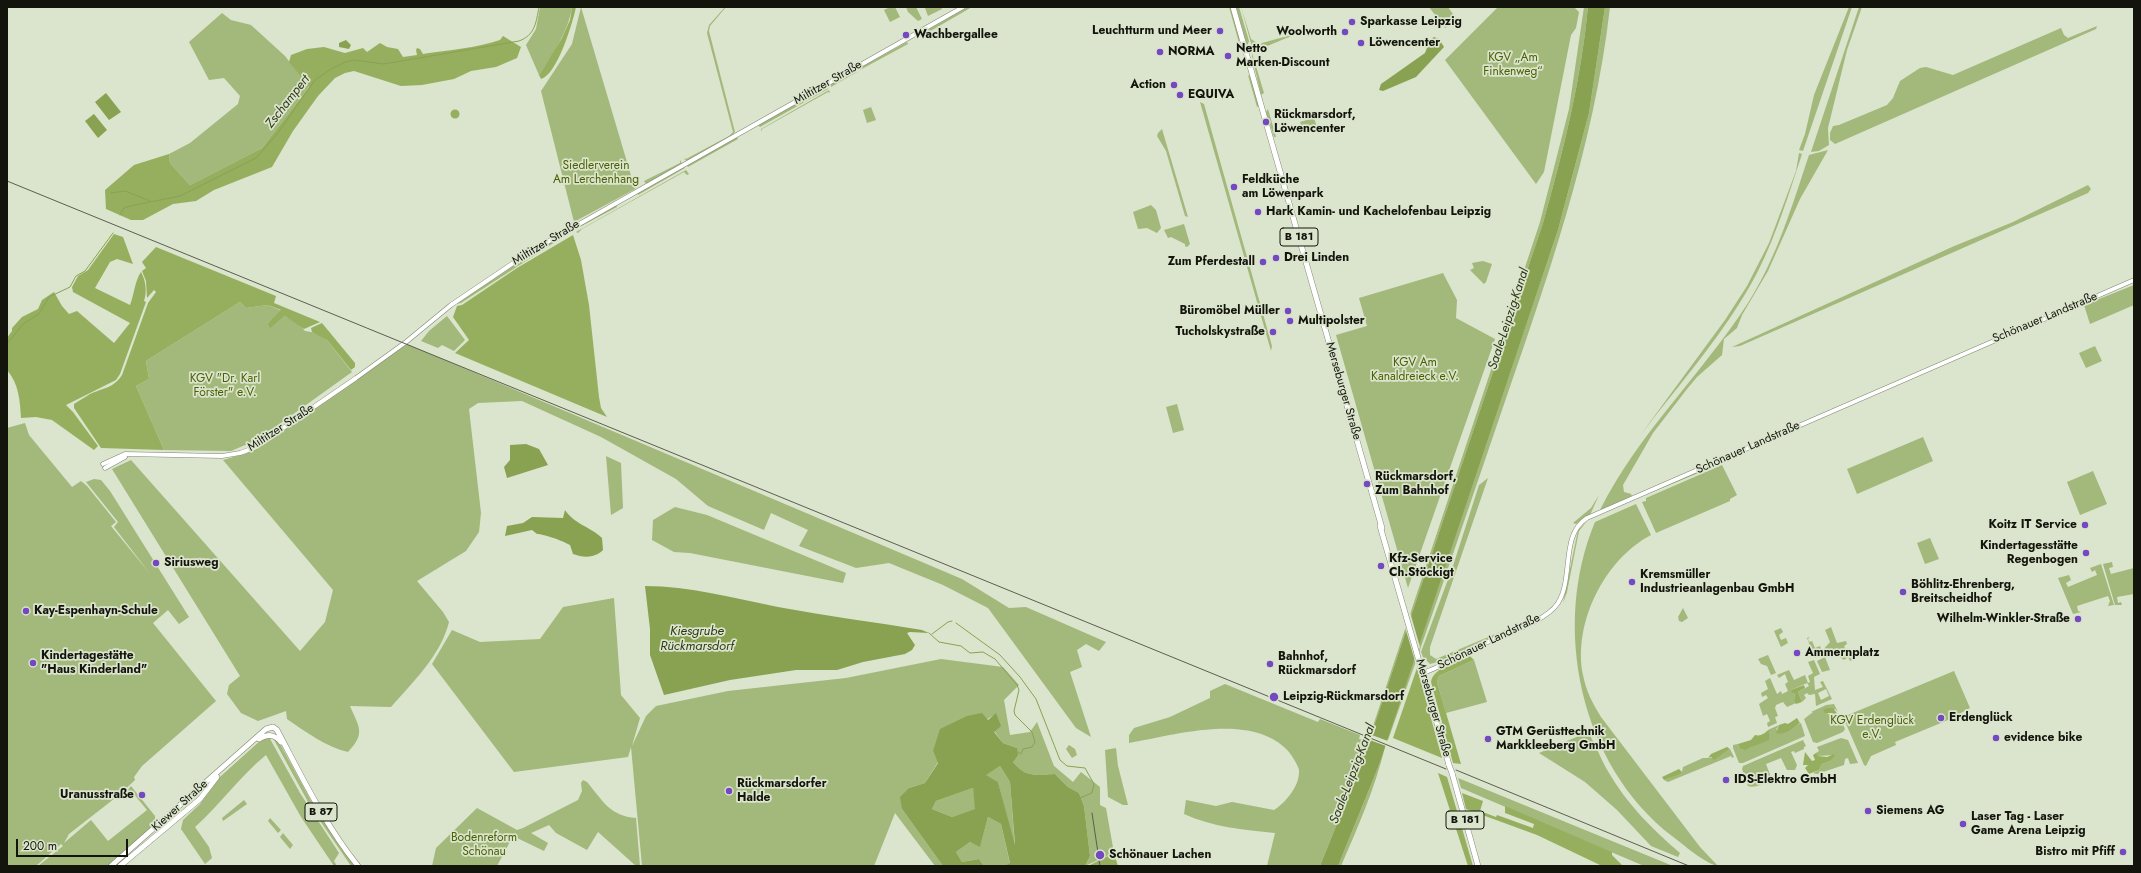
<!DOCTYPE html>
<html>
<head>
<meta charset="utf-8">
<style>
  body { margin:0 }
  #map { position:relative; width:2141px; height:873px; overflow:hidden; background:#dbe4cc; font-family:Jost,sans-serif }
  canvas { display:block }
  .frame { position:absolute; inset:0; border:8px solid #13150d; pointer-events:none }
  .scale { position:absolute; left:16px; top:839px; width:112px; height:18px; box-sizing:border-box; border:2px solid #13150d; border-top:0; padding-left:5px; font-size:12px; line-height:14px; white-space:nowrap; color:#13150d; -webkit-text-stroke:3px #dbe4cc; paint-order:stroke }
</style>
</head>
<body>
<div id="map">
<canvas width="2141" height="873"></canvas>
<div class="frame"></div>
<div class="scale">200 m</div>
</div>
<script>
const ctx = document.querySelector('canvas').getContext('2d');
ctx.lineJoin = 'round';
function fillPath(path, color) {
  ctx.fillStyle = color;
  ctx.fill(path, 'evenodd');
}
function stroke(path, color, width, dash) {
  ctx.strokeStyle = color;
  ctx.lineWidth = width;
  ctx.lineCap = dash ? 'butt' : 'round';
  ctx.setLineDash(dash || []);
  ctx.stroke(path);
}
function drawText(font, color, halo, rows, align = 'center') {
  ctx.font = font + ' Jost,sans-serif';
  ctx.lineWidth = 3.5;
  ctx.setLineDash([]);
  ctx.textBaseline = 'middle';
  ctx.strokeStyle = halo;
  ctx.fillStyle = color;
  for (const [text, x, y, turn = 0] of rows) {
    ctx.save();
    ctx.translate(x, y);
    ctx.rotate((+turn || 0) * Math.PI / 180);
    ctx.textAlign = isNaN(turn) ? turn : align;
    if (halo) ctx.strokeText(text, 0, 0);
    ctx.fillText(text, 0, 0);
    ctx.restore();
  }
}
fillPath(new Path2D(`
  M540 7H572C568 33 553 53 539 75L526 45 536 29Z
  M581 7 635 189 574 222 541 91 572 44Z
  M725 7H726L710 26 709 31 735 132 730 137 686 161 684 158 686 159 729 136 733 132 707 33 709 25Z
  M890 7H895L900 17 890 22 884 10Z
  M906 7H916L922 19 918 21 908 12Z
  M928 7H941L942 9 928 16 925 8Z
  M968 7H972L920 37 919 35Z
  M1229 7H1231L1239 33V43Z
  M1236 7H1239L1249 41 1247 46Z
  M1241 7 1251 39 1257 43 1252 47Z
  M1429 7H1448L1457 20 1445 28Z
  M1498 7H1574L1579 12 1576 28 1571 35 1544 172 1536 184 1445 60Z
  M1584 7H1588C1581 81 1563 152 1543 223L1363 759 1320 866H1267L1275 833C1243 830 1213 827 1184 814L1186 800 1216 806 1232 802 1274 810C1286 802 1300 786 1299 770 1298 765 1292 756 1289 752 1253 711 1175 735 1129 743V735L1134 728 1170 717 1210 698V691L1225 684 1318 722 1320 719 1360 735 1359 739 1368 741 1540 222 1569 109Z
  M1605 7H1610C1594 149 1546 282 1500 416 1463 524 1427 632 1388 740L1387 739 1558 230 1589 113Z
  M1849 7H1852L1803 151 1799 150 1805 134 1814 95Z
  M1859 7H1862L1847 50 1828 128 1829 145 1819 151 1811 152Z
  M222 13 231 20 251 25 285 56 309 87 262 148 190 185 170 163 169 154 190 143 238 104 240 96 224 78 209 80 189 42Z
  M2097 26 2096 29 1835 144 1830 140V133L1833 126 1839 125 1887 105 1893 98 1900 81 1920 68 1926 67 1953 75 2061 28 2064 35 2068 38Z
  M1309 30 1315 32C1300 28 1270 48 1253 50L1262 43Z
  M907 42 908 44 860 70V68Z
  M1252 53 1264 93 1261 95 1252 56Z
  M855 71 857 72 831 87V84Z
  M1248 75 1251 77 1259 106 1257 107Z
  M827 87 828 89 760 127 758 125Z
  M829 90 830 93 828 92 762 129V132L761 129Z
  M1200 102 1204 104 1272 346 1271 351Z
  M871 107 876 120 867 123 863 110Z
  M1268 109 1276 137H1274L1266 112Z
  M1314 118 1317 127 1304 134 1300 122Z
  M1162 129 1188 217 1185 216 1166 151 1157 136 1158 133Z
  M737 137 738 139 688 167 687 165Z
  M1828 150 1800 199 1768 271 1742 315 1737 328 1724 339 1722 355 1697 377 1687 389 1653 433 1623 485 1624 492 1631 494 1632 496 1600 510C1638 434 1702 374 1748 303 1777 257 1792 206 1809 155Z
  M1799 153 1802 154C1789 193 1777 233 1758 271 1727 331 1680 383 1639 437L1725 320 1747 286 1769 243 1796 171Z
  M680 160 682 164 646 184 644 181 680 163Z
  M684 167 685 168 638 195 637 193Z
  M686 170 689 174 687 175 684 172 582 229 578 233 576 232Z
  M2088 185 2091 189 2088 193 1740 346 1732 347 1952 247 2013 222Z
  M616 205 617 207 574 230 575 229Z
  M1151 205 1156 210 1161 228 1157 233 1147 228 1138 229 1133 212Z
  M1184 224 1190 244 1187 247 1185 246V244L1171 237 1168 238 1164 230Z
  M567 232 569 233 461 303 456 304 511 267Z
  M1483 261 1492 264 1486 282 1484 284 1470 270 1474 268 1472 263Z
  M1443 273 1457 300 1456 318 1495 339 1408 588 1336 335 1367 326 1359 298Z
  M2134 285V305L2090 324 2084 305Z
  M240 302 246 308 268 305 282 311 267 324 270 329 285 316 298 323 305 331 317 333 327 340 352 372 257 440 231 451 164 450 136 386 149 379 146 361Z
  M447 316 465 340 454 351 442 345 438 348 421 341 429 331Z
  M407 344 962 579 1009 608 1026 607 1106 642 1099 651 1086 644 1077 650 1082 667 1070 672 1091 737 1076 728 988 608 943 585 889 563 856 568 799 546 808 530 771 513 764 530 708 506 676 479 601 437 522 401 478 403 469 409 481 513 479 532 466 551 417 581 443 612 449 622C441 655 413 682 391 707L350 706C359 727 366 733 348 752 326 747 306 732 287 719L286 711 258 721 241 713 227 694 229 685 240 676 112 469 131 460 300 651 325 622 333 590 223 460 244 454 264 444Z
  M2095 346 2102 361 2086 368 2079 353Z
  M1177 404 1184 430 1173 433 1166 407Z
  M25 423 29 435 72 487 81 481 87 486 116 522 111 526 151 575 114 527 118 522 86 482 94 479 101 480 110 491 189 617 179 624 168 610 153 623 216 701 142 766 134 777 135 780 119 795 69 834 64 843 91 820 108 841 147 810 133 793 131 794 128 790 131 786 155 816V824L108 866H38L63 846 61 844 36 866H7V428Z
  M1923 437 1933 461 1857 494 1847 469Z
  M606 456 621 463 623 508 611 515Z
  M1722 465 1737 495 1730 499V501L1656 533 1642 502 1646 501V498Z
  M1710 466 1708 469 1650 493Z
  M2093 471 2107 504 2080 515 2067 482Z
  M1488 478 1430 647V655L1436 659 1531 619 1441 661 1430 664 1423 657 1421 652 1453 566 1479 485Z
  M1599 495 1590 515 1576 524 1573 523 1591 508Z
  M1636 504 1651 535C1604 560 1573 623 1583 675 1586 691 1593 704 1601 717L1700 847 1718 866C1704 863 1684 845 1672 836 1580 765 1551 627 1595 522Z
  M675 507 707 515 846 573 843 583 690 553 674 552 652 540 653 520Z
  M1588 520 1579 531 1567 592 1563 603 1578 530Z
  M1930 538 1939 559 1925 564 1917 543Z
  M2112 562 2113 567 2109 568 2111 574 2134 568V594L2117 597 2118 603 2121 602 2122 605H2115L2103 564Z
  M2101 564 2114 605 2108 606 2110 601 2108 596 2077 606 2078 611 2081 612 2073 614 2058 578 2069 575 2071 580 2066 583 2068 587 2097 575 2095 570 2092 572 2090 568Z
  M614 598 621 695 640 718 632 746 646 716 656 706 728 691 846 678 941 659 1003 667 1019 685 1004 700 1010 735 1030 732 1037 722 1054 766 1073 782 1081 772 1100 787V805L1106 808 1114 853 1085 866 1090 856 1084 806 1079 793 1068 787 1055 774C1036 775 1026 778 1013 762L1017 748 1003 743 994 731 996 714 933 751 938 762 925 783 909 788 902 809 943 866H935L895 813 874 866H642L631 747 628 757 514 772 432 664 452 630 480 642 540 639 563 607Z
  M1683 608 1688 618 1682 622 1679 621 1678 617Z
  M1831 627 1837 643 1846 641 1847 644 1844 646 1847 653 1854 650 1857 658 1850 661 1848 657 1844 660 1828 649V653L1815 658 1807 638 1810 637 1808 639 1809 642 1812 641 1815 648 1820 646 1822 651 1830 642 1825 630Z
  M1781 628 1783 632 1779 635 1781 640 1786 638 1788 643 1781 647 1774 631Z
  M1768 655 1776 673 1771 675 1767 666 1761 664 1758 659Z
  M1825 657 1830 670 1822 672 1817 661Z
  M1474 660 1487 702 1446 713 1437 682 1439 676Z
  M1814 660 1820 674 1814 677 1815 690 1823 687 1820 682 1823 681 1832 699 1816 706 1815 694 1809 695 1807 693 1804 695 1806 698 1802 702 1798 692 1809 686 1807 683 1791 690 1795 693 1794 701 1796 703 1787 707 1783 702 1776 705 1775 708 1778 716 1775 717 1777 723 1768 727 1767 723 1770 721 1767 714 1763 716 1759 704 1768 698 1766 695 1762 697 1761 693 1768 689 1765 681 1770 678 1777 694 1781 691 1782 694 1788 691 1785 684 1788 682 1785 674 1779 678 1777 675 1789 670 1794 680 1805 675 1808 683 1810 682 1808 676 1813 673 1808 662ZM1826 689 1829 696 1821 700 1818 693Z
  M1954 671 1970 708 1948 720 1895 742 1896 745 1871 756 1866 766 1864 765 1843 717Z
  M1834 704 1838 712 1835 709 1827 714 1839 716 1845 729 1843 732 1817 743 1813 742 1804 719 1813 712H1811L1826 705Z
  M1801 723 1805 736 1743 763H1739L1733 748V745L1738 744 1740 749C1752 751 1763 740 1770 733V729L1779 725 1776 730 1790 728Z
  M1588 732C1596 745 1601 760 1609 773 1627 804 1652 829 1680 853L1678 857 1651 846 1617 810 1585 782 1539 753Z
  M269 737 300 793 339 853 334 861 337 866H334L301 817 266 755C239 777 220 805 195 827L209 847 212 858 205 864 181 829 183 820 200 804 221 776 261 740Z
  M273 738 279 742 311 801 356 866H351L312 809Z
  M1841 738 1848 740 1858 763 1850 764 1848 758 1845 759 1844 765 1817 774 1813 773 1819 770 1822 764 1830 761 1833 755 1817 756 1816 753 1819 751 1817 747Z
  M1803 740 1806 746 1804 747V749L1795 753 1794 751 1791 752 1797 765 1795 770H1787L1781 758 1766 764 1771 777C1767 783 1754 789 1748 786L1742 769 1743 766Z
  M1069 745 1075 749 1077 755 1072 758 1066 749Z
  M1384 747H1385C1375 788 1358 827 1341 866H1338L1379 765Z
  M1116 748 1118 766 1128 805H1123L1108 797 1105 750Z
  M1730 749 1734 757 1732 758 1731 756 1668 782 1664 780 1682 772 1683 767 1703 758H1717L1722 752Z
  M1000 766 1010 782 1015 849 998 782 985 775Z
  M1458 778 1673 866H1644L1461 788Z
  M583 780 587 782C603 801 610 816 636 818L640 866H636L598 832 587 850 556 833 549 825 531 833 548 843 544 851 513 836 497 866H432L436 848 477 808 517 830 523 828 578 800 582 791 581 783Z
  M973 788 976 809 952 817 932 809 936 801Z
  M244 800 247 804 223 821 222 818Z
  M988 817 1001 824 1010 864 1005 866H984L979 859 962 862 956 852 970 842 980 846Z
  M270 818 281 830 278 833 268 821Z
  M283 833 293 845 290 849 280 837Z`), '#a3b87b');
fillPath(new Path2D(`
  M572 7H576C573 22 557 75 541 79L539 75 562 38 570 20Z
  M503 36 521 47 517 58 496 67 471 71 454 79 422 85 401 86 354 71 345 73 335 78 318 96 293 131 272 167 214 190 196 201 173 204 143 220H131L106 209 105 190 134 165 169 154 170 163 190 185 262 148 309 87 289 62 291 55 307 49 324 47 345 53 363 48 367 52 380 43 387 47 398 49 403 57 417 55 416 50 417 48 420 49 423 54C449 50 476 48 500 40Z
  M450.5 114a4.5 4.5 0 1 1 9 0a4.5 4.5 0 1 1-9 0Z
  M114 234 123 237 133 264 117 259 110 262 95 288 130 305C134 295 135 280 141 272 146 281 147 292 144 301L146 302 120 374 116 380 66 405 73 412 98 446 94 450 52 420 36 417 21 418C20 401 19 384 7 370V338L12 331V328L22 317 38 309 42 300 54 292 62 306 69 314 77 311 114 343 130 323 73 292 72 287 78 276 88 270Z
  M573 235 581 260 589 305 599 397 601 408 607 417 455 353 469 340 453 317 457 306 462 305 517 268Z
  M156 247 276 296 274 303 320 322 304 329 285 316 270 329 267 324 281 310 268 305 246 308 240 302 146 361 149 379 136 386 164 450 101 448 74 408V404C79 401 85 397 90 394 103 388 114 388 122 375L148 303 156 292 154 290 147 298 146 281 142 271 146 268 142 262Z
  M322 323 355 363V367L351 370 327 340 312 332 311 328Z
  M1469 655 1474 660 1439 676 1437 682 1461 764 1453 763 1431 682C1433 668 1458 661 1469 655Z
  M1417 668 1442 758 1393 738Z
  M1804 685 1805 688 1798 692 1802 702 1796 704 1794 701 1795 693H1792L1791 690Z
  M1827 708H1833L1839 716 1838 717 1832 713H1825L1823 710Z
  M1797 718 1800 723C1791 728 1786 736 1776 733L1779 725 1785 723 1788 724Z
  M1770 729 1769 740 1745 750 1740 749 1738 744 1751 740 1755 735C1762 737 1765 732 1770 729Z
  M1727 747 1730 749C1723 752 1720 757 1714 760L1711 757 1708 758 1711 754Z
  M1805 752 1812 761 1815 760 1813 755 1816 753 1818 756 1827 757 1834 754 1835 756 1830 761 1822 764 1819 770 1809 774 1805 768 1808 765H1803Z
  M1679 769 1682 772 1680 774 1664 780 1662 777Z
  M1438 773 1447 777 1473 866H1468Z
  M1462 793 1483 801 1480 811 1496 817 1497 815 1533 828 1534 824 1505 813V806L1612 852V855L1623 866H1602L1537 835 1466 809Z
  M1114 853 1118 866H1088Z`), '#96af5f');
fillPath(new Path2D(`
  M1588 7H1605L1589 113 1558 230 1379 765 1338 866H1320L1363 759 1543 223C1563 152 1581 81 1588 7Z
  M1434 37 1439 39 1444 47 1416 77 1383 91 1379 90 1381 84 1425 53 1430 40Z
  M346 40 351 45 349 49 339 47V43Z
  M106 93 121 112 109 120 95 102Z
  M94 114 107 130 98 138 85 121Z
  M526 444 539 449 548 465 507 478 504 467 510 460V445Z
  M565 510C574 524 591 527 602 538L603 550C595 558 584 558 573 554L570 545C563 541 544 534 537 534L532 530 505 536 507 526 523 523 532 517 563 518Z
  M645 586C689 586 734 598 778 607 826 616 874 622 922 630L929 633 910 632 907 633 915 645 912 650 905 654 863 662 837 670H796L730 680 664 695 650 655V629Z
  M982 713 988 720 996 713 1001 726 994 732 1003 743 1017 748 1018 755 1013 762C1026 778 1036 775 1055 774L1068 787 1079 793 1084 806 1090 856 1085 866H1005L1010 863 1001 824 988 817 980 847 970 842 956 852 962 862 979 859 984 866H943L902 809 900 797 909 788 925 783 938 763 933 751 940 729 967 716ZM1000 766 1010 782 1015 845 998 782 986 775ZM973 788 975 809 952 817 932 809 936 801Z`), '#89a252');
fillPath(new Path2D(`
  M1410 612 1420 647 1415 661 1405 627Z
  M1369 734 1388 741 1386 746 1367 739Z`), '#dbe4cc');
stroke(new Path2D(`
  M111 193 125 191 150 201
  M120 215 124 208 130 206 180 196 256 158 277 134 315 80 331 69 345 62 354 60 384 64 519 41C535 35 536 23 539 7
  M7 344 23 324 39 314 49 297 70 287 76 276 85 271 113 233
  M956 623 1000 655 1020 677 1036 699 1060 760 1067 766 1085 768 1094 784 1092 793 1080 798
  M929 633 939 642 961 646 970 653 983 652 995 659 1017 685 1019 690 1014 711 1015 715 1032 732 1035 742 1032 747 1023 749 1021 754 1018 752
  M932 634 948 622 952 621`), '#89a252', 1);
const minor = new Path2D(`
  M103 464 125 454 222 456 240 453 254 448 356 378 406 342 451 305 528 253 963 7
  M105 468 125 457
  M1423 673C1443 666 1462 654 1481 645 1502 635 1546 622 1558 603 1574 578 1560 535 1587 518L2134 280`);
const major = new Path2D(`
  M1233 7 1382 528
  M1380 526 1449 765
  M259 739C268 734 274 734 281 742
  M1452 773 1478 866
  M111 866 266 729 273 727 277 730C302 777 325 825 358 866
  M120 866 200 799 217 777`);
stroke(minor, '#7f8771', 5);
stroke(major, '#7f8771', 6);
stroke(minor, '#fff', 4);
stroke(major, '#fff', 5);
stroke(new Path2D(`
  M7 384V402`), '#5a5e50', 1);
stroke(new Path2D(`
  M7 181 1446 769
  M1456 770 1689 866
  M1092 813 1100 866`), '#5a5e50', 1);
const majorBridge = new Path2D(`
  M1449 765 1452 773`);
stroke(majorBridge, '#7f8771', 6, []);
stroke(majorBridge, '#fff', 5);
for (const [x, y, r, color] of [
  [1352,22,4,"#7348c0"],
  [1220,31,4,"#7348c0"],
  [1345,32,4,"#7348c0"],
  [906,35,4,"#7348c0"],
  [1361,43,4,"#7348c0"],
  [1160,52,4,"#7348c0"],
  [1228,56,4,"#7348c0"],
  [1174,85,4,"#7348c0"],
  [1180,95,4,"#7348c0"],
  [1266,122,4,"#7348c0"],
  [1234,187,4,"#7348c0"],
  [1258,212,4,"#7348c0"],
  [1276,258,4,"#7348c0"],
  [1263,262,4,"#7348c0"],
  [1288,311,4,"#7348c0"],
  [1290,321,4,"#7348c0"],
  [1273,332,4,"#7348c0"],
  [1367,484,4,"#7348c0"],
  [2085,525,4,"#7348c0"],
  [2086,553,4,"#7348c0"],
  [156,563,4,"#7348c0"],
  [1381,566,4,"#7348c0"],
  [1632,582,4,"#7348c0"],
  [1903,592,4,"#7348c0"],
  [26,611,4,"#7348c0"],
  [2078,619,4,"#7348c0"],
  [1797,653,4,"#7348c0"],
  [33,663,4,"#7348c0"],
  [1270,664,4,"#7348c0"],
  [1274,697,5,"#7348c0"],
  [1941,718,4,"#7348c0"],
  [1996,738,4,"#7348c0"],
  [1488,739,4,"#7348c0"],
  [1726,780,4,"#7348c0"],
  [729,791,4,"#7348c0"],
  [142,795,4,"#7348c0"],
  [1868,811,4,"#7348c0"],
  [1963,824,4,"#7348c0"],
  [2123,852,4,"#7348c0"],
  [1100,855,5,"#7348c0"]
]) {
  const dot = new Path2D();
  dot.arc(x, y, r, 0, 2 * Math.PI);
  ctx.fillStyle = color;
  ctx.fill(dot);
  stroke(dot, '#dbe4cc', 1.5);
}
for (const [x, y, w] of [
  [1299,237,38],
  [321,812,32],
  [1465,820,38]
]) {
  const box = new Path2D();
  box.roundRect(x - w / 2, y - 9, w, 18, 3);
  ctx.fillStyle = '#dbe4cc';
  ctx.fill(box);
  stroke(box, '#13150d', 1);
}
drawText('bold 11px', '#13150d', null, [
  ["B 181",1299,237],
  ["B 87",321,812],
  ["B 181",1465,820]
]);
drawText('bold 12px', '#13150d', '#dbe4cc', [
  ["Sparkasse Leipzig",1360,22],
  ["Leuchtturm und Meer",1212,31,"right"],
  ["Woolworth",1337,32,"right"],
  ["Wachbergallee",914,35],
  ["Löwencenter",1369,43],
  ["Netto",1236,49],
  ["Marken-Discount",1236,63],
  ["NORMA",1168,52],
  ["Action",1166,85,"right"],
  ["EQUIVA",1188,95],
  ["Rückmarsdorf,",1274,115],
  ["Löwencenter",1274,129],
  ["Feldküche",1242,180],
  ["am Löwenpark",1242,194],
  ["Hark Kamin- und Kachelofenbau Leipzig",1266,212],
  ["Drei Linden",1284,258],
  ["Zum Pferdestall",1255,262,"right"],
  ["Büromöbel Müller",1280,311,"right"],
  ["Multipolster",1298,321],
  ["Tucholskystraße",1265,332,"right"],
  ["Rückmarsdorf,",1375,477],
  ["Zum Bahnhof",1375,491],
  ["Koitz IT Service",2077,525,"right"],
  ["Kindertagesstätte",2078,546,"right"],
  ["Regenbogen",2078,560,"right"],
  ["Kfz-Service",1389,559],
  ["Ch.Stöckigt",1389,573],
  ["Siriusweg",164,563],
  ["Kremsmüller",1640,575],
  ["Industrieanlagenbau GmbH",1640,589],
  ["Böhlitz-Ehrenberg,",1911,585],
  ["Breitscheidhof",1911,599],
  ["Kay-Espenhayn-Schule",34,611],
  ["Wilhelm-Winkler-Straße",2070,619,"right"],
  ["Ammernplatz",1805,653],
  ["Kindertagestätte",41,656],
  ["\"Haus Kinderland\"",41,670],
  ["Bahnhof,",1278,657],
  ["Rückmarsdorf",1278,671],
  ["Leipzig-Rückmarsdorf",1283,697],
  ["Erdenglück",1949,718],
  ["GTM Gerüsttechnik",1496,732],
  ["Markkleeberg GmbH",1496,746],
  ["evidence bike",2004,738],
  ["IDS-Elektro GmbH",1734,780],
  ["Rückmarsdorfer",737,784],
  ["Halde",737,798],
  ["Uranusstraße",134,795,"right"],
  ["Siemens AG",1876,811],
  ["Laser Tag - Laser",1971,817],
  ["Game Arena Leipzig",1971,831],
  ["Bistro mit Pfiff",2115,852,"right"],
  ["Schönauer Lachen",1109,855]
], 'left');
drawText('12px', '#4b6000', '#dbe4cc', [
  ["KGV „Am",1513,58],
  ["Finkenweg“",1513,72],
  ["Siedlerverein",596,166],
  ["Am Lerchenhang",596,180],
  ["KGV Am",1415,363],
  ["Kanaldreieck e.V.",1415,377],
  ["KGV \"Dr. Karl",225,379],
  ["Förster\" e.V.",225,393],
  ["KGV Erdenglück",1872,721],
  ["e.V.",1872,735],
  ["Bodenreform",484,838],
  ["Schönau",484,852]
]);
drawText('12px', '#13150d', '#dbe4cc', [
  ["Miltitzer Straße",828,83,-30],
  ["Miltitzer Straße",546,243,-31],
  ["Schönauer Landstraße",2045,318,-23],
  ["Merseburger Straße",1343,391,74],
  ["Miltitzer Straße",281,428,-33],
  ["Schönauer Landstraße",1748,448,-24],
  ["Schönauer Landstraße",1489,642,-26],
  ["Merseburger Straße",1433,708,74],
  ["Kiewer Straße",180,806,-42]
]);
drawText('italic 13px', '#2e3816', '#dbe4cc', [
  ["Zschampert",288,102,-52],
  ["Saale-Leipzig-Kanal",1509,319,-72],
  ["Kiesgrube",697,632],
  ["Rückmarsdorf",697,647],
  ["Saale-Leipzig-Kanal",1353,774,-69]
]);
</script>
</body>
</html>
